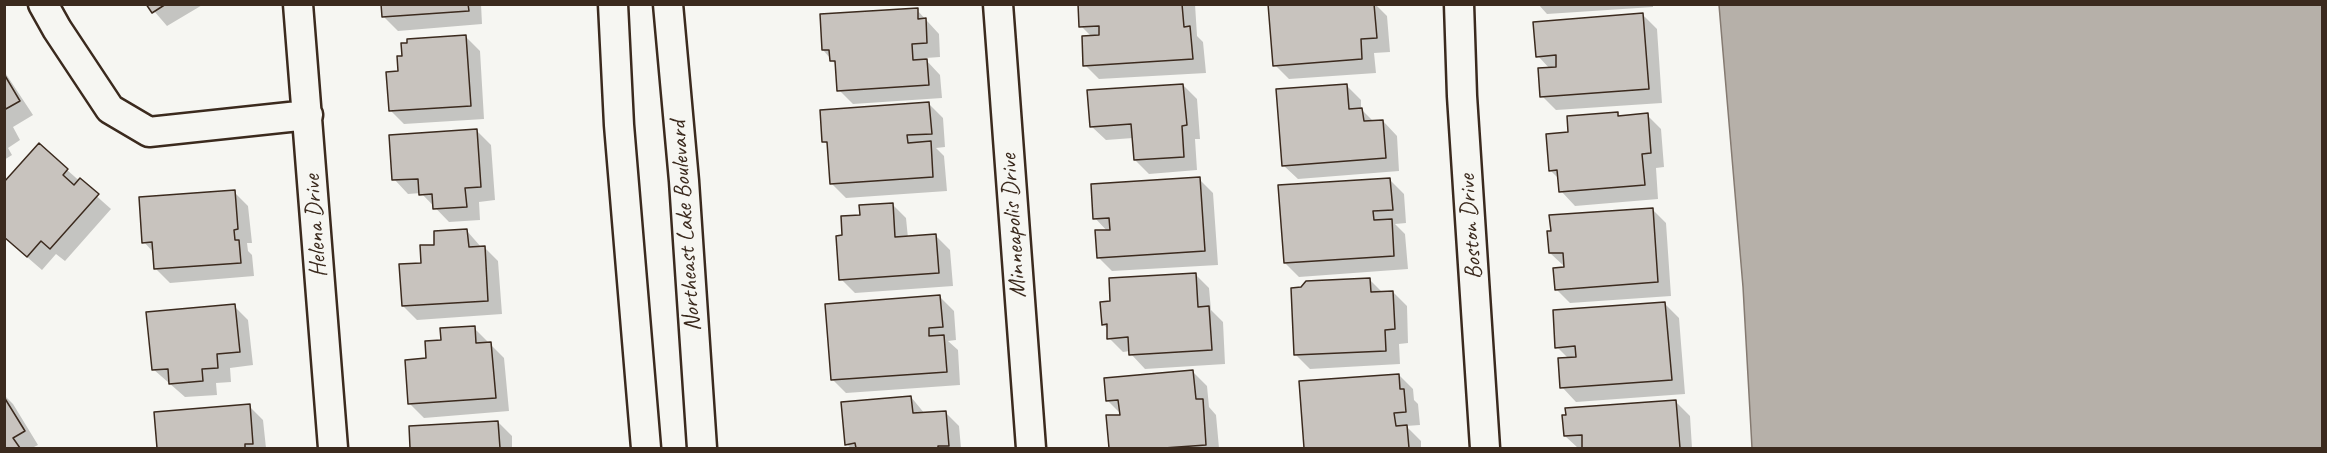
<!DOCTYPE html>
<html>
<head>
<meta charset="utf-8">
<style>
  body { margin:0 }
  #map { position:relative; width:2327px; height:453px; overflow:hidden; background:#f6f6f2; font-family:Caveat,sans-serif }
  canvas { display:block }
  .frame { position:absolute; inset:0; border:6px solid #3b2a1e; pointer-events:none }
</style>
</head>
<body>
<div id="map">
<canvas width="2327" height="453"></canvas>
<div class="frame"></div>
</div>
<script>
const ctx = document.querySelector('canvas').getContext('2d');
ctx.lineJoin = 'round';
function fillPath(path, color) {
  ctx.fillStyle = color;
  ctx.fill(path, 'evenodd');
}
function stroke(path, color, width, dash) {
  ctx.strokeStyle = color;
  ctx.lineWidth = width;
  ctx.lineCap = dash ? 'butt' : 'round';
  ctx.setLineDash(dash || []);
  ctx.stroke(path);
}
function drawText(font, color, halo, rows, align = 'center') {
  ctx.font = font + ' Caveat,sans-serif';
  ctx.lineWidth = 4.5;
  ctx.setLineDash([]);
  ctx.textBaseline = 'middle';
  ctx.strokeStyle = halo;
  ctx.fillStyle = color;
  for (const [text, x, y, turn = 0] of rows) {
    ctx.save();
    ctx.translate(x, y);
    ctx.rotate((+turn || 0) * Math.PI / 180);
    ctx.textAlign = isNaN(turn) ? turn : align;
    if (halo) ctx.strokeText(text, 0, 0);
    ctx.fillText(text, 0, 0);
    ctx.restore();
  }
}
const water = new Path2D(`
  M1719 5H2322V448H1752L1743 287Z`);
fillPath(water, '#b6b0a9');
stroke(water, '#857a71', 1.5);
fillPath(new Path2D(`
  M148 4H204L167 26Z
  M383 4H481L482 24 398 31 384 17Z
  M1079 4H1195L1197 36 1203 42 1206 73 1099 79 1085 65 1092 37 1081 26Z
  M1270 4H1375L1387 16 1390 52 1374 53 1376 73 1289 79 1275 65Z
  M1538 4H1653V7L1547 14Z
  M917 10 939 34 940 57 926 58V60L940 75 942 98 853 104 839 90 837 66 823 50Z
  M1643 15 1657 29 1662 103 1556 110 1542 96 1550 69 1538 56Z
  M466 37 480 51 484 119 404 124 390 110 399 73Z
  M4 71 33 115 13 127 20 140 8 148 12 155 4 160Z
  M1183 85 1197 99 1200 139H1195L1197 170 1149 174 1135 160 1133 138 1106 140 1091 126Z
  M1347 86 1361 100V109L1374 122 1383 121 1397 136 1399 171 1298 179 1283 165Z
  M929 104 943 118 945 147 936 148 944 156 947 191 846 198 832 184 829 146 824 141Z
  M1617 114 1621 117 1647 115 1661 129 1664 167 1656 168 1658 199 1575 206 1561 191 1560 180 1550 170Z
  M477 131 491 145 495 200 479 202 480 220 449 222 421 193 408 194 394 179Z
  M39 145 111 209 65 261 56 254 42 270 4 237Z
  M1199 179 1213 193 1218 265 1112 271 1098 257 1108 232 1095 218Z
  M1390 180 1404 194 1406 223 1395 224 1405 234 1408 269 1299 277 1285 263Z
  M234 192 248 206 252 243H247L248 251 252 255 254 276 170 283 156 269 154 253 144 242Z
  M892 204 906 218 908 238 936 236 950 250 953 286 855 293 841 279 844 237 862 216Z
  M1652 209 1666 223 1671 296 1570 303 1556 289 1566 268 1550 253Z
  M467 231 481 247H484L498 261 502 314 417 320 403 306 423 264 436 246Z
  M1195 274 1209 288 1211 310 1223 322 1225 364 1145 369 1131 354 1130 351 1123 352 1109 338 1108 329 1103 324Z
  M1369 279 1383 293 1393 292 1407 306 1408 343 1399 344 1400 364 1310 369 1296 355Z
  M940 297 954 311 956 340 948 341 958 350 960 385 846 393 832 379Z
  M1665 304 1679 318 1685 394 1576 402 1562 387 1569 359 1557 347Z
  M234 306 248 320 253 365 230 368 231 382 216 383 217 395 185 397 153 369Z
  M474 328 504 358 509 411 424 418 410 404 428 360Z
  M1193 372 1207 386 1209 407 1216 415 1219 448H1110L1108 417 1123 416 1108 401Z
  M1399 375 1413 389 1414 400 1418 404 1420 425 1406 426 1421 441V448H1305L1300 382Z
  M4 395 13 404 38 445 32 448H4Z
  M911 397 925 414 945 412 959 426 961 448H851L846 444Z
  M1676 402 1690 416 1692 448H1578L1565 436Z
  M249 406 263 420 266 448H158L155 413Z
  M498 422 512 436V448H412L411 428Z`), '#0003');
const building = new Path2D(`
  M146 4H166L152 13Z
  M381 4H468L469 11 382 17Z
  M1078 4H1182L1184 27 1190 26 1193 59 1083 66 1082 36 1099 35V26L1079 27Z
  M1268 4H1374L1377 38 1361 39 1362 59 1273 66Z
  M918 8V19L926 18 927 43 912 44 913 60 927 59 929 85 837 91 835 61H830L829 50H822L820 14Z
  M1643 13 1649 89 1540 97 1538 68 1556 67V55L1536 57 1533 22Z
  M466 35 471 106 389 111 386 72 398 71 397 56H402L401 43H407V39Z
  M4 74 20 101 4 110Z
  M1183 84 1187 125 1182 126 1184 157 1134 160 1131 124 1090 127 1087 90Z
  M1347 84 1349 109 1362 108 1364 121 1383 120 1386 158 1282 166 1276 89Z
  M929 102 932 134 907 135 908 143 931 141 933 177 830 184 827 142H822L820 110Z
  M1618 112V116L1648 113 1651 153 1642 154 1645 185 1559 192 1557 170 1549 171 1546 134 1568 132 1567 116Z
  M477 129 481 187 465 188 467 207 433 209 432 194 419 195 418 179 392 180 389 135Z
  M39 143 68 169 63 175 74 185 80 178 99 194 50 249 41 241 27 257 4 237V182Z
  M1200 177 1205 251 1097 258 1095 230H1110L1109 218 1093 219 1091 184Z
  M1390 178 1393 210 1373 211 1374 220 1392 219 1394 256 1284 263 1278 185Z
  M235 190 238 229 234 230 235 240H239L241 263 154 269 152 242 142 243 139 197Z
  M893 203 895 237 936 234 939 273 839 280 836 236 842 235 841 216 860 215 859 205Z
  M1653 208 1658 282 1555 290 1553 268 1564 267 1563 253H1549L1547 231H1551L1549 215Z
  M467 229 469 247 485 246 488 301 402 306 399 264 421 263 420 245H434V231Z
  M1196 273 1198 307 1209 306 1212 350 1129 355 1128 337 1107 339V324L1102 325 1100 302 1110 301 1109 278Z
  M1370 278 1371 292 1393 291 1395 329 1385 330 1386 351 1294 355 1291 288 1301 287 1306 281Z
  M940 295 943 327 929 328V336L944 335 947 372 831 380 825 304Z
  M1665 302 1672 380 1560 388 1558 358 1576 357 1575 346 1555 348 1553 310Z
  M235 304 240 352 217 354 218 368 202 369 203 381 169 384 168 369 152 370 146 312Z
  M475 326 476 343 491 342 496 398 408 404 405 360 426 358 425 341 441 340 440 328Z
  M1193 370 1196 399H1203L1206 445 1164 448H1109L1106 415H1120L1118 400 1106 401 1104 378Z
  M1399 374 1400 389H1404L1406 412 1394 413 1396 426 1407 425 1409 448H1304L1299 381Z
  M911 396 913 413 946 411 949 446H938V448H856L855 443 845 445 841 402Z
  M4 397 25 431 13 438 20 448H4Z
  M1676 400 1680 448H1568H1582V435L1564 436 1562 415H1566L1565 408Z
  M250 404 253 444H245V448H157L154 412Z
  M498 421 500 448H410L409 426Z`);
fillPath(building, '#c8c3be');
stroke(building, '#3b2a1e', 1.5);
const street = new Path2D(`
  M43 4 57 29 110 109 149 132 308 115
  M298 4 333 448
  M613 4 619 125 646 448
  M668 4 684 181 702 448
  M998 4 1031 448
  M1459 4 1462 96 1485 448`);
stroke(street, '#3b2a1e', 33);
stroke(street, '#f6f6f2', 28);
drawText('24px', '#3b2a1e', '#f6f6f2', [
  ["Helena Drive",316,226,-94],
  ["Northeast Lake Boulevard",686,226,-94],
  ["Minneapolis Drive",1014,226,-94],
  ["Boston Drive",1471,227,-94]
]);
</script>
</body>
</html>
